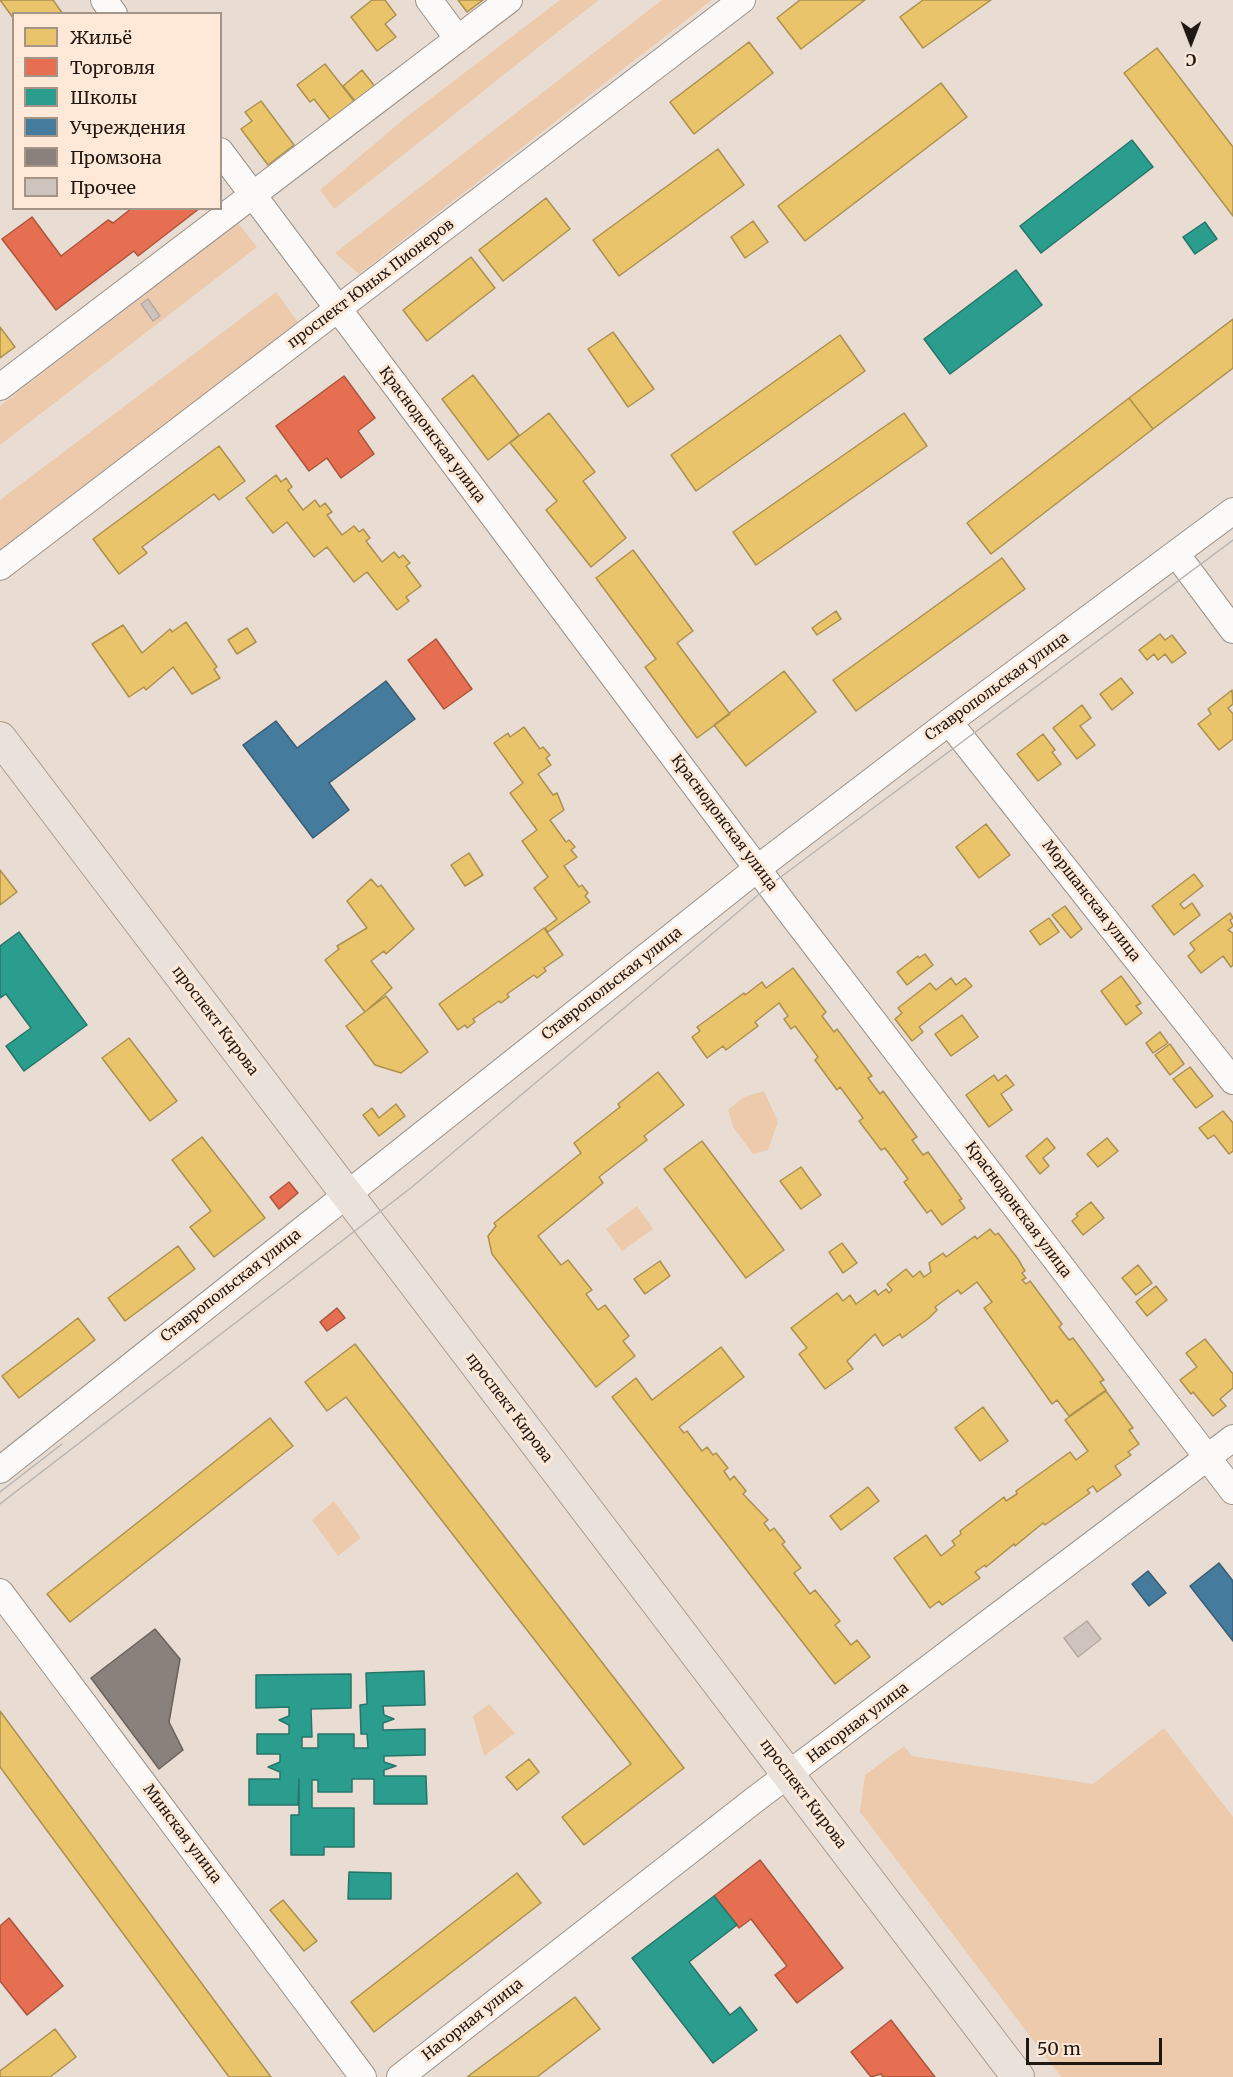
<!DOCTYPE html>
<html>
<head>
<meta charset="utf-8">
<style>
  body { margin:0 }
  #map { position:relative; width:1233px; height:2077px; overflow:hidden; background:#e9ddd3; font-family:Merriweather,serif }
  canvas { display:block }
  .legend { position:absolute; left:12px; top:12px; width:210px; height:198px; box-sizing:border-box; background:#fee9d8; border:2px solid #a59589; margin:0; padding:8px 10px; list-style:none; font-size:18px; color:#201812 }
  .legend li { display:flex; align-items:center; gap:12px; height:30px }
  .legend b { width:30px; border:2px solid #a59589 }
  .north { position:absolute; left:1161px; top:12px; width:60px; height:60px; -webkit-text-stroke:4px #fee9d8; paint-order:stroke; rotate:180deg; font-size:16px; font-weight:700; line-height:24px; text-align:center; color:#201812 }
  .north::after { content:''; display:block; margin:auto; width:21px; height:27px; background:#201812; clip-path:polygon(50% 0,100% 100%,50% 72%,0 100%) }
  .scale { position:absolute; left:1026px; top:2038px; width:136px; height:27px; box-sizing:border-box; border:3px solid #201812; border-top:0; padding-left:8px; font-size:18px; line-height:21px; white-space:nowrap; color:#201812; -webkit-text-stroke:4px #fee9d8; paint-order:stroke }
</style>
</head>
<body>
<div id="map">
<canvas width="1233" height="2077"></canvas>
<ul class="legend">
<li><b style="height:16px;background:#e9c46a"></b>Жильё</li>
<li><b style="height:16px;background:#e76f51"></b>Торговля</li>
<li><b style="height:16px;background:#2a9d8f"></b>Школы</li>
<li><b style="height:16px;background:#457b9d"></b>Учреждения</li>
<li><b style="height:16px;background:#8a817c"></b>Промзона</li>
<li><b style="height:16px;background:#cec4bd"></b>Прочее</li>
</ul>
<div class="north">С</div>
<div class="scale">50 m</div>
</div>
<script>
const ctx = document.querySelector('canvas').getContext('2d');
ctx.lineJoin = 'round';
function fillPath(path, color) {
  ctx.fillStyle = color;
  ctx.fill(path, 'evenodd');
}
function stroke(path, color, width, dash) {
  ctx.strokeStyle = color;
  ctx.lineWidth = width;
  ctx.lineCap = dash ? 'butt' : 'round';
  ctx.setLineDash(dash || []);
  ctx.stroke(path);
}
function drawText(font, color, halo, rows, align = 'center') {
  ctx.font = font + ' Merriweather,serif';
  ctx.lineWidth = 6;
  ctx.setLineDash([]);
  ctx.textBaseline = 'middle';
  ctx.strokeStyle = halo;
  ctx.fillStyle = color;
  for (const [text, x, y, turn = 0] of rows) {
    ctx.save();
    ctx.translate(x, y);
    ctx.rotate((+turn || 0) * Math.PI / 180);
    ctx.textAlign = isNaN(turn) ? turn : align;
    if (halo) ctx.strokeText(text, 0, 0);
    ctx.fillText(text, 0, 0);
    ctx.restore();
  }
}
fillPath(new Path2D(`
  M560 0H599C509 69 423 141 334 209L320 190 404 119Z
  M662 0H712L359 274 335 253Z
  M238 223 257 247 0 445V406Z
  M276 292 298 322 0 551V500Z
  M764 1091 778 1122 768 1150 753 1154 733 1127 728 1110 744 1097Z
  M637 1206 653 1229 622 1251 606 1229Z
  M334 1501 361 1538 338 1556 312 1520Z
  M489 1704 515 1733 484 1756 473 1716Z
  M1164 1728 1233 1817V2077H1061L860 1812 865 1775 904 1746 912 1756 1093 1784Z`), '#edcaac');
const homes = new Path2D(`
  M0 0H53L63 14H14V19Z
  M372 0H385L396 15 385 24 396 37 377 51 351 17Z
  M458 0H483L467 12Z
  M800 0H865L801 49 777 18Z
  M923 0H991L923 48 900 17Z
  M749 42 773 73 694 134 670 102Z
  M1157 48 1233 147V216L1124 73Z
  M325 64 357 105 335 126 314 99 310 102 297 85Z
  M362 70 380 93 363 111 343 86Z
  M941 83 967 117 805 241 778 206Z
  M261 101 294 145 268 165 241 129 252 121 245 112Z
  M718 149 744 185 619 276 593 240Z
  M546 198 570 229 503 281 479 250Z
  M753 221 768 242 745 258 731 237Z
  M471 257 495 288 427 341 403 310Z
  M1233 319V368L1153 429 1129 398Z
  M0 327 15 347 0 358Z
  M613 332 654 389 628 407 588 349Z
  M840 335 865 371 696 491 671 455Z
  M473 375 519 435 488 460 442 399Z
  M1129 398 1153 429 991 554 967 523Z
  M549 413 595 472 583 481 626 538 591 567 546 510 557 501 510 443Z
  M904 413 927 446 756 565 733 532Z
  M219 446 245 481 219 500 214 494 142 547 147 553 119 574 93 539Z
  M276 475 281 482 286 478 292 487 288 490 303 510 315 500 320 507 325 503 332 512 327 515 342 535 354 526 359 532 363 529 370 538 366 541 382 562 394 552 399 558 403 555 410 563 406 566 421 586 406 597 409 601 397 610 367 572 354 582 327 547 314 557 287 522 273 533 246 498Z
  M633 550 693 631 677 643 730 714 697 738 645 667 656 659 596 578Z
  M1002 558 1025 589 856 711 833 680Z
  M836 611 841 619 817 635 812 628Z
  M186 622 217 667 214 669 220 678 192 694 173 667 146 690 144 687 129 697 92 644 123 625 142 653 170 629 172 632Z
  M247 628 256 642 237 654 228 640Z
  M1160 634 1165 640 1172 635 1186 653 1172 663 1165 654 1158 660 1154 654 1147 660 1139 650Z
  M784 671 816 712 746 766 714 725Z
  M1121 678 1133 693 1112 710 1100 694Z
  M1232 690 1233 704 1228 708 1233 714V739L1219 750 1198 724 1211 714 1208 709Z
  M1082 705 1091 718 1080 726 1095 745 1077 759 1053 728Z
  M524 727 540 749 543 747 550 755 546 758 551 765 538 774 553 795 557 793 564 810 550 820 566 842 569 840 575 847 571 850 577 857 564 866 579 887 582 885 588 893 585 896 590 902 548 932 545 928 557 919 534 888 548 877 522 841 537 830 510 793 523 783 494 743 508 733 510 737Z
  M1043 734 1055 750 1052 752 1061 764 1038 781 1017 754Z
  M986 824 1010 855 979 878 956 847Z
  M469 853 483 875 465 886 451 865Z
  M0 870 17 892 0 905Z
  M1194 874 1203 886 1180 904 1184 909 1192 903 1200 915 1174 935 1152 906Z
  M371 879 378 887 381 885 414 929 386 954 384 951 371 961 392 988 365 1012 325 960 339 949 337 946 367 928 347 901Z
  M1065 906 1082 929 1071 938 1052 915Z
  M1230 913 1233 918 1230 920 1233 926 1228 930 1233 933V965L1231 967 1223 956 1201 973 1188 956 1195 950 1190 943Z
  M1049 918 1059 932 1040 945 1030 931Z
  M544 928 563 955 544 968 546 971 537 978 534 975 507 994 509 997 501 1003 499 1001 473 1019 475 1022 467 1028 465 1025 458 1030 439 1004Z
  M925 954 933 965 907 985 897 972 918 956 919 958Z
  M793 968 826 1012 822 1016 834 1032 837 1029 872 1076 868 1078 880 1094 883 1091 917 1137 912 1140 923 1155 928 1152 962 1199 959 1200 965 1208 942 1225 931 1210 927 1213 904 1182 908 1179 885 1148 881 1150 859 1121 863 1118 840 1087 837 1090 815 1060 818 1057 795 1026 791 1029 784 1019 788 1016 779 1003 755 1022 758 1026 726 1050 723 1046 707 1058 692 1037 700 1031 697 1027 744 993 745 995 762 982 766 988Z
  M1121 976 1141 1003 1136 1006 1142 1013 1126 1025 1101 991Z
  M951 978 956 985 965 978 972 986 919 1027 923 1032 912 1041 895 1019 902 1013 898 1008 930 983 936 990Z
  M386 996 428 1052 401 1073 375 1065 346 1026Z
  M962 1015 978 1037 951 1056 935 1034Z
  M1160 1032 1168 1043 1153 1053 1146 1043Z
  M129 1038 177 1101 150 1121 102 1058Z
  M1170 1044 1184 1064 1170 1075 1155 1055Z
  M1190 1067 1213 1096 1196 1108 1173 1079Z
  M658 1072 684 1105 644 1136 647 1140 599 1177 603 1183 538 1236 561 1265 568 1260 592 1290 586 1294 598 1310 605 1305 629 1336 623 1341 635 1356 596 1387 492 1254 488 1236 496 1226 494 1223 581 1153 574 1143 620 1107 618 1104Z
  M994 1075 998 1081 1006 1075 1014 1085 1001 1094 1012 1110 989 1127 966 1095Z
  M396 1104 405 1116 379 1136 363 1115 372 1108 379 1118Z
  M1223 1111 1233 1123V1151L1229 1154 1214 1135 1208 1139 1199 1128Z
  M202 1137 265 1218 214 1257 190 1227 211 1211 172 1160Z
  M1047 1138 1055 1148 1043 1158 1049 1166 1040 1174 1026 1156Z
  M1107 1138 1118 1151 1098 1167 1087 1154Z
  M702 1141 784 1250 746 1278 664 1169Z
  M801 1167 821 1195 801 1209 780 1181Z
  M1091 1202 1104 1218 1083 1235 1072 1221 1078 1216 1076 1214Z
  M990 1229 995 1235 998 1233 1018 1259 1025 1271 1022 1273 1026 1278 1022 1280 1026 1284 1030 1281 1062 1324 1059 1327 1069 1340 1073 1338 1104 1380 1100 1382 1106 1390 1069 1416 1057 1400 1052 1404 984 1308 992 1302 977 1282 961 1294 958 1290 935 1307 937 1310 929 1318 902 1338 900 1334 883 1346 875 1334 847 1361 853 1369 825 1389 799 1354 807 1348 791 1328 837 1293 843 1301 850 1295 856 1304 875 1290 878 1295 886 1289 889 1293 892 1290 887 1284 906 1269 913 1277 920 1271 924 1277 931 1272 929 1263 943 1253 946 1257 975 1236 977 1239Z
  M842 1243 857 1263 843 1273 829 1252Z
  M178 1246 195 1269 125 1321 108 1298Z
  M660 1261 670 1276 645 1294 634 1279Z
  M1138 1265 1152 1283 1136 1295 1122 1278Z
  M1156 1286 1167 1300 1147 1316 1136 1302Z
  M78 1318 95 1340 19 1398 2 1376Z
  M1205 1339 1233 1374V1388L1220 1399 1226 1406 1213 1416 1193 1392 1191 1394 1180 1380 1197 1367 1186 1353Z
  M355 1344 684 1768 584 1845 562 1817 631 1764 346 1397 327 1411 305 1382Z
  M721 1347 744 1377 679 1427 684 1433 687 1431 702 1451 707 1447 713 1455 716 1453 728 1468 724 1471 730 1480 734 1476 746 1491 743 1494 768 1520 764 1523 770 1531 774 1528 785 1542 782 1544 801 1568 794 1573 810 1594 815 1590 840 1621 835 1625 851 1645 857 1640 870 1657 835 1684 612 1397 636 1378 652 1400Z
  M1106 1391 1133 1428 1129 1430 1139 1444 1128 1452 1131 1455 1115 1466 1121 1475 1097 1492 1093 1486 1087 1490 1090 1493 1045 1525 1043 1523 1015 1546 1014 1544 986 1567 985 1565 975 1572 980 1578 942 1605 939 1601 930 1608 894 1558 926 1535 941 1556 955 1545 952 1541 961 1534 960 1531 1004 1497 1006 1501 1017 1494 1016 1491 1070 1452 1076 1460 1088 1451 1065 1420Z
  M983 1407 1008 1441 980 1461 955 1428Z
  M270 1418 293 1446 70 1622 47 1594Z
  M868 1487 879 1501 841 1530 830 1516Z
  M0 1711 271 2077H229L0 1767Z
  M529 1759 539 1772 517 1790 506 1777Z
  M517 1873 541 1903 374 2032 351 2002Z
  M283 1900 317 1941 304 1951 270 1910Z
  M575 1997 600 2029 537 2077H467Z
  M55 2029 76 2057 50 2077H0V2071Z`);
fillPath(homes, '#e9c46a');
stroke(homes, '#ad9050', 1.5);
const shops = new Path2D(`
  M132 208H200L138 256 134 251 56 310 2 239 32 217 61 256 108 220 113 223Z
  M344 376 375 418 358 431 374 454 341 478 327 458 309 471 276 426Z
  M436 639 472 689 444 709 408 660Z
  M289 1182 298 1193 279 1209 270 1197Z
  M337 1308 345 1318 327 1331 320 1322Z
  M760 1860 843 1968 797 2003 775 1975 787 1966 751 1919 739 1928 714 1896Z
  M9 1918 63 1986 27 2015 0 1981V1926Z
  M891 2020 935 2077H883L881 2074 871 2077 851 2052Z`);
fillPath(shops, '#e76f51');
stroke(shops, '#ab553e', 1.5);
const schools = new Path2D(`
  M1132 140 1153 167 1041 253 1020 226Z
  M1205 222 1217 239 1195 254 1183 237Z
  M1016 270 1042 305 950 374 924 339Z
  M19 932 87 1025 24 1071 6 1046 31 1028 6 994 0 998V946Z
  M424 1671 425 1705 383 1706 384 1715 394 1719 383 1723V1730L425 1729V1755L384 1756V1762L396 1766 384 1770V1776H426L427 1804H374V1779H352V1792H318V1780H312V1808H354V1847H324V1855H291V1815H299V1779L298 1805H249V1779H280V1772L268 1767 280 1762V1754H257V1734H289V1725L279 1720 289 1716V1707L256 1708V1675L351 1674V1708L311 1709 312 1737H302V1748H318V1734H354V1748H368L367 1734H361L360 1705 367 1704 366 1673Z
  M349 1872 391 1873V1899H348Z
  M714 1896 737 1925 689 1962 730 2015 740 2007 757 2030 713 2063 632 1958Z`);
fillPath(schools, '#2a9d8f');
stroke(schools, '#27756a', 1.5);
const public = new Path2D(`
  M386 681 415 719 329 783 349 810 313 838 243 745 276 721 297 748Z
  M1219 1563 1233 1581V1641L1190 1586Z
  M1148 1571 1166 1593 1149 1606 1132 1584Z`);
fillPath(public, '#457b9d');
stroke(public, '#3a5d73', 1.5);
const industry = new Path2D(`
  M155 1629 180 1659 169 1722 183 1750 159 1769 91 1678Z`);
fillPath(industry, '#8a817c');
stroke(industry, '#6a625c', 1.5);
const building = new Path2D(`
  M148 299 160 316 153 321 141 304Z
  M1087 1621 1101 1639 1078 1657 1064 1638Z`);
fillPath(building, '#cec4bd');
stroke(building, '#b4aaa3', 1.5);
const minor = new Path2D(`
  M104 0 114 14
  M429 0 458 39
  M220 151 786 907 1233 1491
  M0 387 509 0
  M1177 555 1233 630
  M0 567 742 0
  M949 722 1233 1081
  M0 1470 758 868 949 722 1233 511
  M0 1592 363 2077
  M400 2077 753 1801 1233 1438`);
const major = new Path2D(`
  M0 738 1018 2077`);
stroke(minor, '#9b928a', 28);
stroke(major, '#aa9989', 34);
stroke(minor, '#fcfaf8', 26);
stroke(major, '#eae2da', 32);
stroke(new Path2D(`
  M0 1492 62 1444
  M0 1504 412 1187 770 885 1233 540`), '#b9b5b3', 1.5);
drawText('15px', '#201812', '#fee9d8', [
  ["проспект Юных Пионеров",371,284,-37],
  ["Краснодонская улица",432,435,53],
  ["Ставропольская улица",997,687,-36],
  ["Краснодонская улица",724,823,53],
  ["Моршанская улица",1091,901,52],
  ["Ставропольская улица",612,984,-38],
  ["проспект Кирова",215,1021,53],
  ["Краснодонская улица",1018,1210,53],
  ["Ставропольская улица",231,1286,-38],
  ["проспект Кирова",509,1408,53],
  ["Нагорная улица",858,1723,-37],
  ["проспект Кирова",803,1794,53],
  ["Минская улица",182,1834,53],
  ["Нагорная улица",473,2020,-38]
]);
</script>
</body>
</html>
